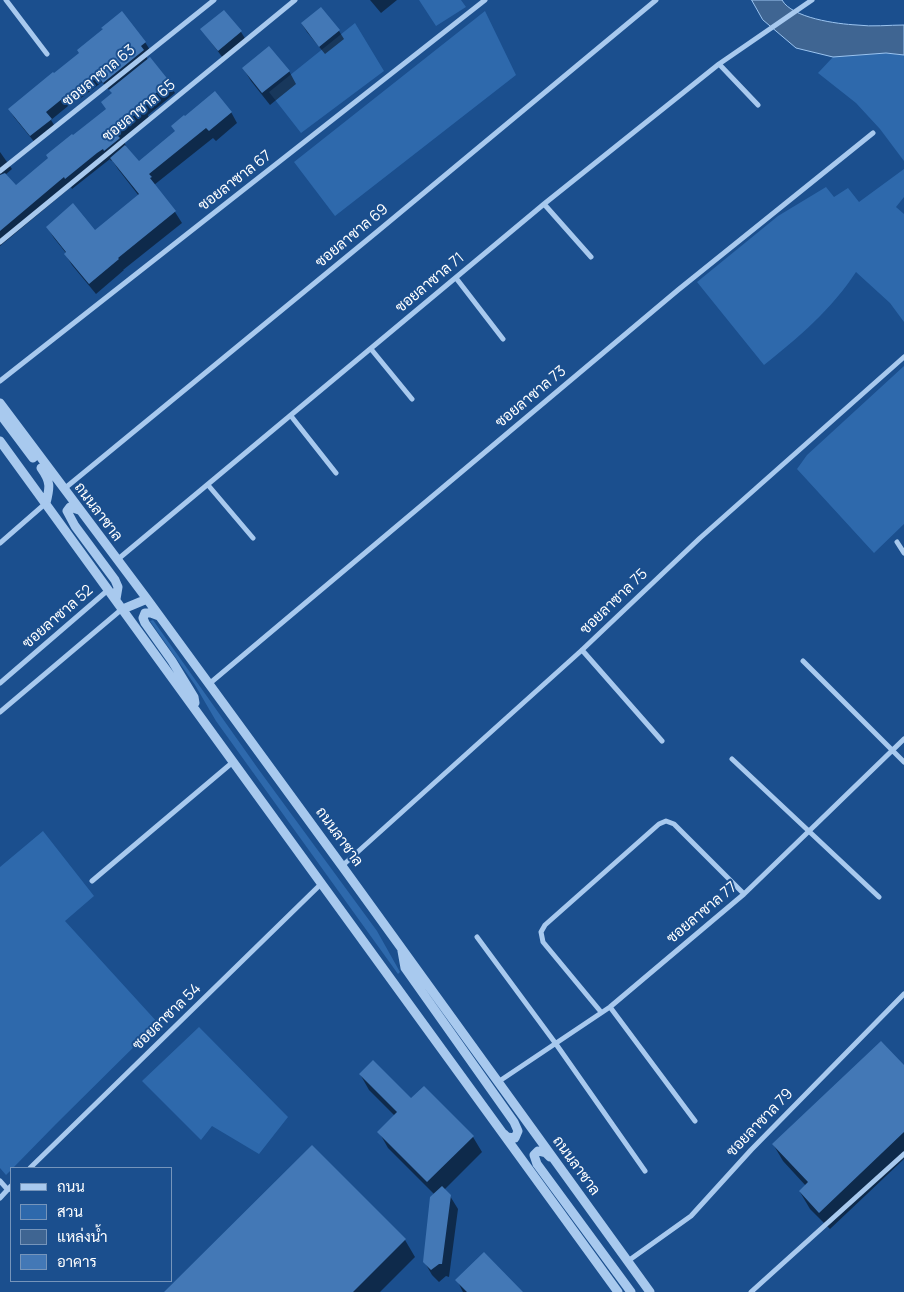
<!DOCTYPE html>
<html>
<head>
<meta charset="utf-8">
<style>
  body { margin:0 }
  #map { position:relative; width:904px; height:1292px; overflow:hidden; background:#1b4f8e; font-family:Manrope,Sarabun,sans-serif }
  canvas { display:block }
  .legend { position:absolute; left:10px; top:1167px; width:162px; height:115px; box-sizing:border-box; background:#1b4f8e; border:1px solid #7695bb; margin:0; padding:6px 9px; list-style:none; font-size:15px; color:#fff }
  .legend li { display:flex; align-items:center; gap:10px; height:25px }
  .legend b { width:25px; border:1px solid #7695bb }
</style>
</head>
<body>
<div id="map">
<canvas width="904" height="1292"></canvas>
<ul class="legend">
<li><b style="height:6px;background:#a8c9ee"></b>ถนน</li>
<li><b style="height:14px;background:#2e69ac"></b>สวน</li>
<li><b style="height:14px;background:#3f6592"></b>แหล่งน้ำ</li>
<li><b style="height:14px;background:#4378b6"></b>อาคาร</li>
</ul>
</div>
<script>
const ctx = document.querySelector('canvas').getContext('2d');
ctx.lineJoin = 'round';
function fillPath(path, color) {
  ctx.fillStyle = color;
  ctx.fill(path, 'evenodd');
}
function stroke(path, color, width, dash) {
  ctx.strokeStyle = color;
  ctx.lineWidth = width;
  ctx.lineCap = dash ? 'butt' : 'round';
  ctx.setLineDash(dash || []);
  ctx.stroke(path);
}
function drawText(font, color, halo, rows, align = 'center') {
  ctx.font = font + ' Manrope,Sarabun,sans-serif';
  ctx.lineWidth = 4;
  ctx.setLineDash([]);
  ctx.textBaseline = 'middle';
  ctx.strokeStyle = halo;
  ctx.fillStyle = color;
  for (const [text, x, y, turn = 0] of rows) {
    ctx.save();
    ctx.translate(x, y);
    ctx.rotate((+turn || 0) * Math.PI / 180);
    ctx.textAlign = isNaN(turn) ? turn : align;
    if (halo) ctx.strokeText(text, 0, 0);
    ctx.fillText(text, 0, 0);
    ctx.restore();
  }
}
fillPath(new Path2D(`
  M419 0H461L466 7 436 26Z
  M485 11 516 75 335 216 294 162Z
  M355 23 384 71 301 133 269 92Z
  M886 53 904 55V161L880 129 856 103 818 73 833 57Z
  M904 169V197L896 207 904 214V322L890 303 856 272C832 309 798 338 764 365L697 282 778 216 826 187 834 197 848 188 859 202Z
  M904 366V524L874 553 797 469 807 455Z
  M153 620 259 770 377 931 400 972 398 974 216 721 195 685 150 621Z
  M43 831 94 896 65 921 158 1023 56 1124 13 1168H11V1170L6 1175 0 1168V867Z
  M199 1027 288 1117 259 1154 212 1126 201 1140 142 1081Z`), '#2e69ac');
const water = new Path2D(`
  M752 0H782C792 18 837 24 857 25 872 27 889 25 904 25V55L886 53 833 57 796 48 763 20Z`);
fillPath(water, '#3f6592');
stroke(water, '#9bc4f0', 1);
fillPath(new Path2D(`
  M370 0H397L381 13Z
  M224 12 241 32 246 40 223 58 207 37 202 29Z
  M302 24 339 31 344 39 325 54 307 32Z
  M145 42 150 50 145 54 148 60 169 83 175 93 148 115 149 118 123 139 126 146 125 147 138 163 231 112 237 123 216 141 213 138 154 185 175 212 182 223 123 270H124L96 294 72 265 65 254 66 253 54 238 47 227 94 232 139 196 118 169 112 160 111 161 110 159 72 189 71 187 0 246V152L12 169 5 175 15 187 73 137 107 110 113 94 110 89 109 90 102 82 80 99 79 97 51 120 56 128 36 144 14 117 9 109Z
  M243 68 289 71 296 84 270 105 251 81Z
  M904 1067V1159L830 1229 810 1209 800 1192 806 1186 783 1161 773 1144Z
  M360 1074 411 1100 473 1137 482 1152 444 1190 450 1196 458 1209 449 1277 446 1276 439 1282 432 1275 424 1261 435 1195 388 1148 379 1132 395 1116 369 1090Z
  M312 1147 405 1240 415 1257 380 1292H166Z
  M457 1280 522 1292H463Z`), '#0007');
fillPath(new Path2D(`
  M321 7 340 30 319 47 301 23Z
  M224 10 242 31 218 51 200 29Z
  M122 11 146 42 141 46 144 50 103 83 96 74 75 92 73 90 46 112 52 119 30 136 8 109 53 72 54 73 79 53 77 50 103 29 101 28Z
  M269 46 290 71 262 93 242 68Z
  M150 57 170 82 142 104 144 107 117 129 121 134 118 136 120 138 104 151 103 149 97 153 65 179 64 177 0 231V175L5 173 16 185 48 158 46 155 72 134 73 135 106 109 101 102 112 93 109 90Z
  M215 91 232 112 209 131 206 128 149 174 152 177 150 178 176 211 118 258 119 259 89 284 64 254 66 252 46 227 73 203 95 230 139 194 110 158 125 145 139 161 175 131 171 126 184 115 185 116Z
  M881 1041 904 1065V1132L819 1213 799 1191 808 1182 772 1144Z
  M373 1060 411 1098 424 1086 474 1136 427 1182 377 1132 397 1112 359 1074Z
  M312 1145 406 1239 353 1292H164Z
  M442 1186 451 1195 442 1264H439L431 1270 423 1262 430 1197Z
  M484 1252 523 1292H467L455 1280Z`), '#4378b6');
stroke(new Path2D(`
  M6 0 47 54
  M719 64 758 105
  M0 171 214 0
  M544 204 591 257
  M0 242 295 0
  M456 278 503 339
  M371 349 412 399
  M0 381 485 0
  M291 416 336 473
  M208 485 253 538
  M64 489 378 231 656 0
  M897 542 904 553
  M0 543 46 503
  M117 560 544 204 719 64 812 0
  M582 650 662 741
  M803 661 904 762
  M0 683 108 590
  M209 684 678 290 873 133
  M0 712 122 609
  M732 759 879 897
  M342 866 582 650 700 538 904 357
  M92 881 233 762
  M477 937 556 1044 645 1171
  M610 1007 695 1121
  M601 1012 543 942 541 932 545 925 659 824 666 821 674 824 744 894
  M498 1082 610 1007 744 894 904 739
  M30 1168 322 883
  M0 1181 8 1190
  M0 1198 11 1186
  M628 1261 691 1216 751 1150 904 994
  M751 1292 904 1154`), '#a8c9ee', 5);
stroke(new Path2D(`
  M0 403 147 599 342 866 650 1292
  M0 414 33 458
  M0 441 618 1292
  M41 468C51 482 50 487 46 503
  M79 510 70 507 67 511 75 526 115 580 118 587 116 599
  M123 609 147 599
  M159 616 151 613H145L143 618 145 623 172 661 194 697 195 703
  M402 951 405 968 514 1122 518 1131 515 1138 507 1137 504 1134
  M550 1157 546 1153 538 1151 534 1155 537 1164 631 1292`), '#a8c9ee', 9);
drawText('15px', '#fff', '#1b4f8e', [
  ["ซอยลาซาล 63",99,76,-39],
  ["ซอยลาซาล 65",139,111,-39],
  ["ซอยลาซาล 67",235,181,-38],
  ["ซอยลาซาล 69",352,236,-40],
  ["ซอยลาซาล 71",430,283,-40],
  ["ซอยลาซาล 73",531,397,-40],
  ["ถนนลาซาล",98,512,53],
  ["ซอยลาซาล 75",614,602,-44],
  ["ซอยลาซาล 52",58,617,-41],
  ["ถนนลาซาล",339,837,54],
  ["ซอยลาซาล 77",702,913,-40],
  ["ซอยลาซาล 54",167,1017,-44],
  ["ซอยลาซาล 79",760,1123,-46],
  ["ถนนลาซาล",576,1166,54]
]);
</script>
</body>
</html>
